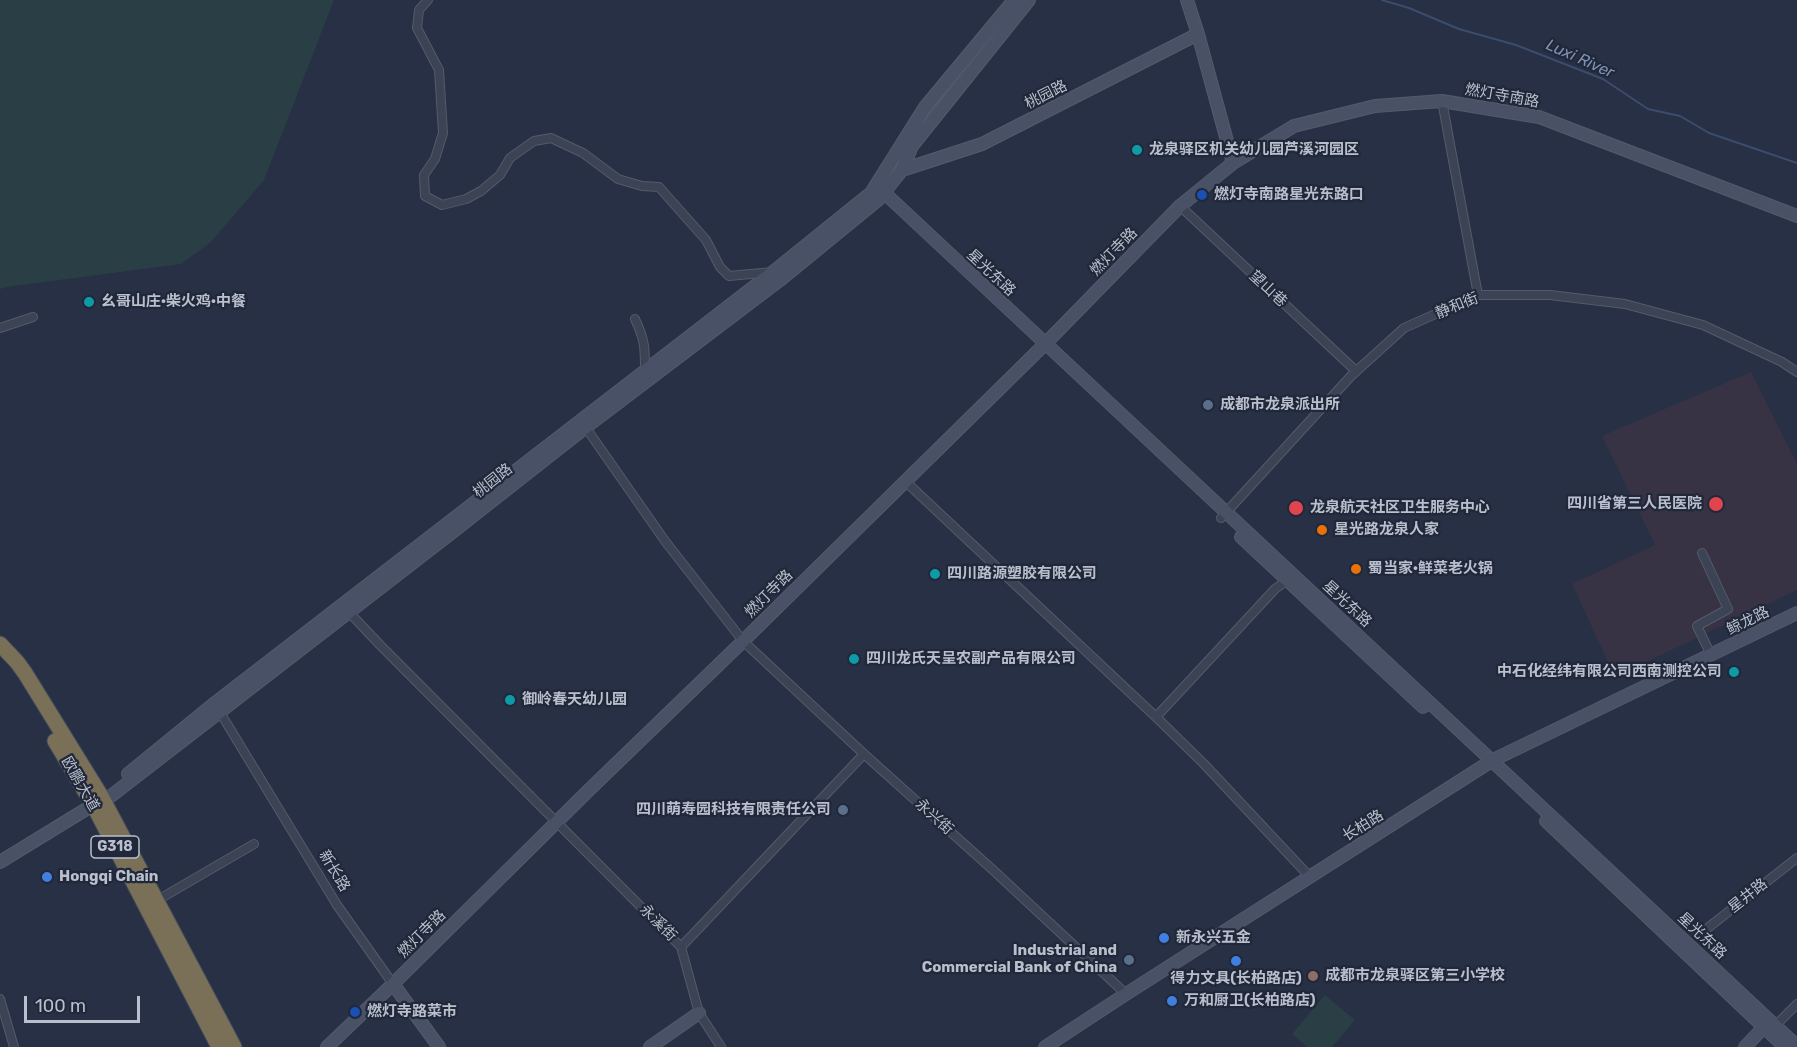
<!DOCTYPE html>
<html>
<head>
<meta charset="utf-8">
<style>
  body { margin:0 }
  #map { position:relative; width:1797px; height:1047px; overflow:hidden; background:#273044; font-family:Rubik,sans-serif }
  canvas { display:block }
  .scale { position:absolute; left:24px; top:996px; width:116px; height:27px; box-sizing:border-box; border:3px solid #b9bfcd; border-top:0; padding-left:8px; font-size:18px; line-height:21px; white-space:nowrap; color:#b9bfcd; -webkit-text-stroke:4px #202839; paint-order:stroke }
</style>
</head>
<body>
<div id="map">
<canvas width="1797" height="1047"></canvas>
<div class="scale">100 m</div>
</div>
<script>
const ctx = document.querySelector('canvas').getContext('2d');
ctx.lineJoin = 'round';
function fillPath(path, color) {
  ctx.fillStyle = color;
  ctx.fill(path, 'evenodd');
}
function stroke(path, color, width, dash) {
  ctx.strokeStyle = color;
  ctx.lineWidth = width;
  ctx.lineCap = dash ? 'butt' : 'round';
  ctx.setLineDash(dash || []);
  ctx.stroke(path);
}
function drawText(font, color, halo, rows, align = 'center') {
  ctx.font = font + ' Rubik,"Noto Sans SC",sans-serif';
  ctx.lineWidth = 4.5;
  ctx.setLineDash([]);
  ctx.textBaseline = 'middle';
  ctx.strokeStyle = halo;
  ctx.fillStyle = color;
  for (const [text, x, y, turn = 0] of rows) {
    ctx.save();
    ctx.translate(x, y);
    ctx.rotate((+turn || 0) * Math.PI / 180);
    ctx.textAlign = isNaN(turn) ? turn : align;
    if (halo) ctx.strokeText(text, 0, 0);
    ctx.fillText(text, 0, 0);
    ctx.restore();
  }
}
fillPath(new Path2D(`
  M1751 372 1797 464V590L1615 677 1572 584 1655 545 1602 436Z`), '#373344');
fillPath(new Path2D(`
  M0 0H334L264 180 211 242 181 264 6 287 0 289Z
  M1325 995 1355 1020 1332 1047H1307L1292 1034Z`), '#293f45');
stroke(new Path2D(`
  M1382 0 1409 8 1459 29 1516 45 1603 79 1648 109 1680 116 1709 133 1797 163`), '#3c4c6d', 2);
const street = new Path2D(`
  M428 0 419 10 417 28 439 70 443 133 435 159 424 175 425 196 442 205 466 199 481 191 500 175 510 158 534 141 551 138 583 153 618 179 642 186 659 187 706 240 720 267 729 276 773 272
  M1442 101 1478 295
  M1180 206 1356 371
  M635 319C645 340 645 348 645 371
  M0 328 33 317
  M584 425 665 541 743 641 864 754 993 870 1126 994
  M905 481 1156 717 1204 764 1310 877
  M1221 518 1351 376 1404 328 1478 295H1550L1625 304 1703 325 1782 362 1797 372
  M1702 553 1728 609 1697 626 1711 655
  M346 609 380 645 681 947 699 1013 721 1047
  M218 709 337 905 393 984
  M1156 717 1275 589 1286 581
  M156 901 254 844
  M1700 934 1797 858
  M681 947 864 754
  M0 999 14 1047
  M1775 1026 1797 1004`);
const secondary = new Path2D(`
  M1187 0 1198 34 1233 163
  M902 170 982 144 1198 34
  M876 185 1797 1046
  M1241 537 1423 707
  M128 774 215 703 773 272 871 193 925 107 1014 0
  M98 806 450 534 586 427 780 280 879 199 902 170 912 146 1029 0
  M1546 821 1785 1047
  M0 862 93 805
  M393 984 439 1047
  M327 1047 393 984 590 789 737 647 1045 344 1180 206 1233 163 1294 126 1375 106 1442 101 1539 117 1797 216
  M650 1047 699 1013
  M1045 1047 1126 994 1493 760 1797 613
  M1745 1047 1764 1027`);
const highway = new Path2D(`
  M0 644 17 662 25 673 101 796 234 1047
  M55 741 95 808 219 1047`);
stroke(street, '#545b6b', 10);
stroke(secondary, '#545b6b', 14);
stroke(highway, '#434b5b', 17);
stroke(street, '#3b4354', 8);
stroke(secondary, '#495167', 12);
stroke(highway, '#7a7058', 15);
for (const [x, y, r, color] of [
  [1137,150,6,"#0f9aa8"],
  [1202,195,6,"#1a4fb4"],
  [89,302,6,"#0f9aa8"],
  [1208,405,6,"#5c6f8a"],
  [1716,504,8,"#e0444e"],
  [1296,508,8,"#e0444e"],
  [1322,530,6,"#e8710a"],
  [1356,569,6,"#e8710a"],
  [935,574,6,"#0f9aa8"],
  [854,659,6,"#0f9aa8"],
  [1734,672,6,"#0f9aa8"],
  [510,700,6,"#0f9aa8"],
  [843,810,6,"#5c6f8a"],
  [47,877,6,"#3f7fe0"],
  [1164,938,6,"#3f7fe0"],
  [1129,960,6,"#5c6f8a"],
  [1236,961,6,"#3f7fe0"],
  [1313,976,6,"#8d6e63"],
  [1172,1001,6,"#3f7fe0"],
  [355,1012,6,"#1a4fb4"]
]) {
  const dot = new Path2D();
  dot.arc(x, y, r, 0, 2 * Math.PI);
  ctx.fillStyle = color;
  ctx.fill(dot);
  stroke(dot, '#202839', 2);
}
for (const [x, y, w] of [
  [115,847,48]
]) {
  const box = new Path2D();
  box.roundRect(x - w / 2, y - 11, w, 22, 4.5);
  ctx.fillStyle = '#202839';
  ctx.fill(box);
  stroke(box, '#b9bfcd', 1.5);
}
drawText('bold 14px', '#b9bfcd', null, [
  ["G318",115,847]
]);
drawText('15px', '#b9bfcd', '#202839', [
  ["桃园路",1046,95,-27],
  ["燃灯寺南路",1502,96,10],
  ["燃灯寺路",1114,252,-46],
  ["星光东路",991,273,43],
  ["望山巷",1268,289,43],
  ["静和街",1457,306,-22],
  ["桃园路",493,481,-38],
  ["燃灯寺路",769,594,-45],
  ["星光东路",1347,604,43],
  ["鲸龙路",1748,621,-26],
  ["欧鹏大道",80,784,60],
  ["永兴街",934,817,42],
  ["长柏路",1363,826,-32],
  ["新长路",334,871,59],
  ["星井路",1748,896,-38],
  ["永溪街",658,923,45],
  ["燃灯寺路",422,934,-45],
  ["星光东路",1702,936,43]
]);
drawText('bold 15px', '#b9bfcd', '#202839', [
  ["龙泉驿区机关幼儿园芦溪河园区",1149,150],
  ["燃灯寺南路星光东路口",1214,195],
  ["幺哥山庄·柴火鸡·中餐",101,302],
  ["成都市龙泉派出所",1220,405],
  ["四川省第三人民医院",1702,504,"right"],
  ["龙泉航天社区卫生服务中心",1310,508],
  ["星光路龙泉人家",1334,530],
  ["蜀当家·鲜菜老火锅",1368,569],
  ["四川路源塑胶有限公司",947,574],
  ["四川龙氏天呈农副产品有限公司",866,659],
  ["中石化经纬有限公司西南测控公司",1722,672,"right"],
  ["御岭春天幼儿园",522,700],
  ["四川萌寿园科技有限责任公司",831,810,"right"],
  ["Hongqi Chain",59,877],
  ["新永兴五金",1176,938],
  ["Industrial and",1117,951,"right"],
  ["Commercial Bank of China",1117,968,"right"],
  ["成都市龙泉驿区第三小学校",1325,976],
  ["得力文具(长柏路店)",1236,979,"center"],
  ["万和厨卫(长柏路店)",1184,1001],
  ["燃灯寺路菜市",367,1012]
], 'left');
drawText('italic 16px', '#7f91b5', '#202839', [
  ["Luxi River",1580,59,24]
]);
</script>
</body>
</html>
